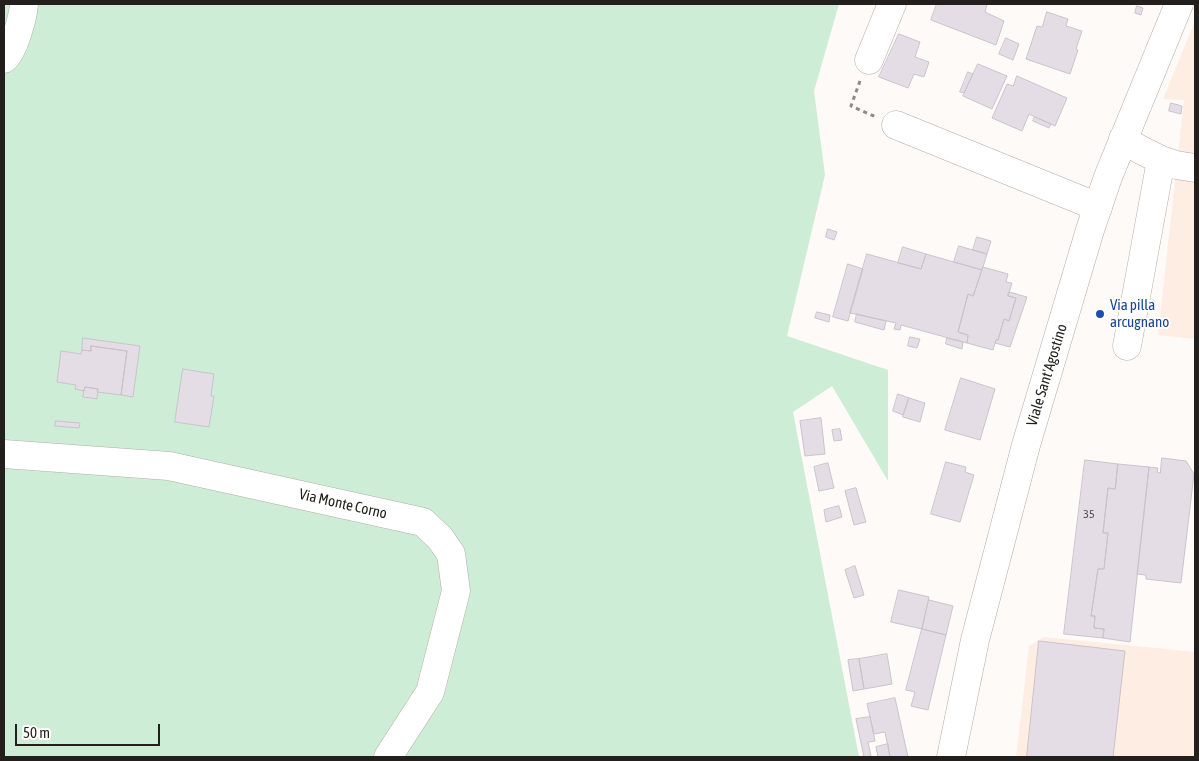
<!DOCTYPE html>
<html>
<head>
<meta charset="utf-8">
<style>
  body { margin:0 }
  #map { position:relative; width:1199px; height:761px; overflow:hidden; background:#fefaf7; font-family:"Asap Condensed",sans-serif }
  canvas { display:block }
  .frame { position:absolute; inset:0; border:5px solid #221f1c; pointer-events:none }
  .scale { position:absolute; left:15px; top:724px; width:145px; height:22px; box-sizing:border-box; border:2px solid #221f1c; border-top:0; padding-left:6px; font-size:15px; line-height:18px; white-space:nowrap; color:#221f1c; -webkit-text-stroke:4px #fff; paint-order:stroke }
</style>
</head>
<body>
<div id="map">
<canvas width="1199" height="761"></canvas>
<div class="frame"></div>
<div class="scale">50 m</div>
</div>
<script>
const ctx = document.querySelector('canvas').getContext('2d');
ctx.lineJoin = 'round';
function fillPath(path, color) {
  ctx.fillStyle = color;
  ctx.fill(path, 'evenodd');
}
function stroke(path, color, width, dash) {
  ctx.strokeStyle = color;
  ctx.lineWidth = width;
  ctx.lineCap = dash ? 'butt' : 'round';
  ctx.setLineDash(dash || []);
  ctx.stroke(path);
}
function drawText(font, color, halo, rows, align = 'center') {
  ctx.font = font + ' "Asap Condensed",sans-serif';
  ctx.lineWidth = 4;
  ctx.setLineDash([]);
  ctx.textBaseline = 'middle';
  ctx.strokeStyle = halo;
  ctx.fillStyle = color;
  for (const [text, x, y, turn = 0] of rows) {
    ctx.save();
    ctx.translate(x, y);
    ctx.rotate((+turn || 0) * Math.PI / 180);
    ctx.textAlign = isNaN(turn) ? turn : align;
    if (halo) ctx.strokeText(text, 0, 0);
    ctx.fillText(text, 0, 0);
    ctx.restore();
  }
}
fillPath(new Path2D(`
  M1195 21V339L1158 335 1184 100 1163 99Z
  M1044 637 1195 652V757H1016L1029 646Z`), '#feede2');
fillPath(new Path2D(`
  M4 4H839L814 91 825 175 787 336 888 370V481L832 386 793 412 859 757H4Z`), '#cdedd6');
const building = new Path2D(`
  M937 4H987L985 12 1004 21 996 45 931 20Z
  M1137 6 1143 8 1141 15 1135 13Z
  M1047 12 1068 19 1066 26 1082 31 1076 49 1078 50 1070 74 1026 59 1037 26 1042 27Z
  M899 34 920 42 915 57 929 62 924 77 914 74 908 88 879 77Z
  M1006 38 1019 44 1013 60 999 54Z
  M978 64 1007 76 992 109 963 96Z
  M968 72 973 74 964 93 960 92Z
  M1017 76 1067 98 1055 126 1029 114 1022 131 992 118 1007 84 1013 86Z
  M1171 103 1182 106 1181 114 1169 111Z
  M1035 117 1051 124 1049 128 1033 121Z
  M828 229 837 232 834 240 826 237Z
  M977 237 991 241 987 254 973 250Z
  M959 246 987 254 982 270 954 262Z
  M903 247 926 254 921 269 898 263Z
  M867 254 921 269 926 254 982 270 973 296 968 294 958 332 968 335 967 343 901 325 900 330 894 329 896 323 850 313Z
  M848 264 863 269 848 321 833 317Z
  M983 267 1008 274 1006 282 1012 283 1008 296 1016 298 1009 321 1004 319 998 340H996L993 350 967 343 968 335 958 332 968 294 973 296Z
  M1009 292 1027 297 1010 347 995 343 996 340H998L1004 319 1009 321 1016 298 1008 296Z
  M817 312 830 315 829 322 815 318Z
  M857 314 886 321 884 330 855 322Z
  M910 337 920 339 917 348 908 346Z
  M83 338 140 346 133 397 121 395 127 351 91 346V351L82 350Z
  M947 338 963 342 962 349 946 344Z
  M91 346 127 351 121 395 97 392 98 389 85 387 84 391 75 389 76 385 57 382 61 351 81 354 82 350 91 351Z
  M183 369 214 374 211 396H214L209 427 175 422Z
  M961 378 995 389 980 440 945 430Z
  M85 387 98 389 97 399 83 397Z
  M898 394 909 398 903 415 893 411Z
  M909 398 925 403 920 422 903 417Z
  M821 418 825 454 805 456 800 421Z
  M56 421 80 423 79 428 55 426Z
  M840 429 842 440 834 441 832 430Z
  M1162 458 1186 461 1194 474 1181 583 1146 579V575L1137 574 1149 467 1158 468 1157 472 1160 473Z
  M1085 460 1118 464 1115 489 1108 488 1103 533H1108L1104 569H1098L1091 616H1095L1094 628 1104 629 1103 638 1064 634Z
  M946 462 966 467 965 472 974 475 960 522 931 514Z
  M828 463 834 488 819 491 814 467Z
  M1118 464 1149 467 1130 642 1103 638 1104 629 1094 628 1095 616H1091L1098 569H1104L1108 533H1103L1108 488 1115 489Z
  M856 488 866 522 854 525 845 491Z
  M839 506 842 517 826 522 824 510Z
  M855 566 864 595 854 598 845 570Z
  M899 590 929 597 922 629 891 622Z
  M929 600 953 606 946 635 922 629Z
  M922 629 946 635 928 710 911 706 915 692 906 690Z
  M1039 641 1125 651 1113 757H1027Z
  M887 654 892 684 864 689 859 659Z
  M859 659 864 689 853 691 848 660Z
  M895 698 908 757H890L885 732 874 734 867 704Z
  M870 717 875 741 868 742 871 756 864 757 856 719Z
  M888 744 890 757H878L876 747Z`);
fillPath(building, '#e5dde6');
stroke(building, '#cac3cb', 1);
const minor = new Path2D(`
  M4 59C14 51 23 17 24 4
  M869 60 892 4
  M896 125 1098 207
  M1123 139 1139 149 1161 160 1127 346
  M1161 160 1176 165 1195 168
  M4 454 169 466 423 522 440 538 451 554 456 591 430 692 388 757`);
const major = new Path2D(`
  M951 757 975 640 1026 445 1090 230 1108 177 1179 4`);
stroke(minor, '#b5aca6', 29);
stroke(major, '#b5aca6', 29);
stroke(new Path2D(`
  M860 81 851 106 876 117`), '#8d8a87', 3, [4, 4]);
stroke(minor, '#fff', 28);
stroke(major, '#fff', 28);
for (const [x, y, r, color] of [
  [1100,314,5,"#1a4fb4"]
]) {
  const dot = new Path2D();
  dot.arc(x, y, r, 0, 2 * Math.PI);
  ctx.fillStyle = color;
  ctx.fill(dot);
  stroke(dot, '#fff', 2);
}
drawText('12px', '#534e4e', null, [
  ["35",1089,514]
]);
drawText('15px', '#164399', '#fff', [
  ["Via pilla",1110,305],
  ["arcugnano",1110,322]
], 'left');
drawText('15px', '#221f1c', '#fff', [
  ["Viale Sant'Agostino",1047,375,-73],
  ["Via Monte Corno",343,504,13]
]);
</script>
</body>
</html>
